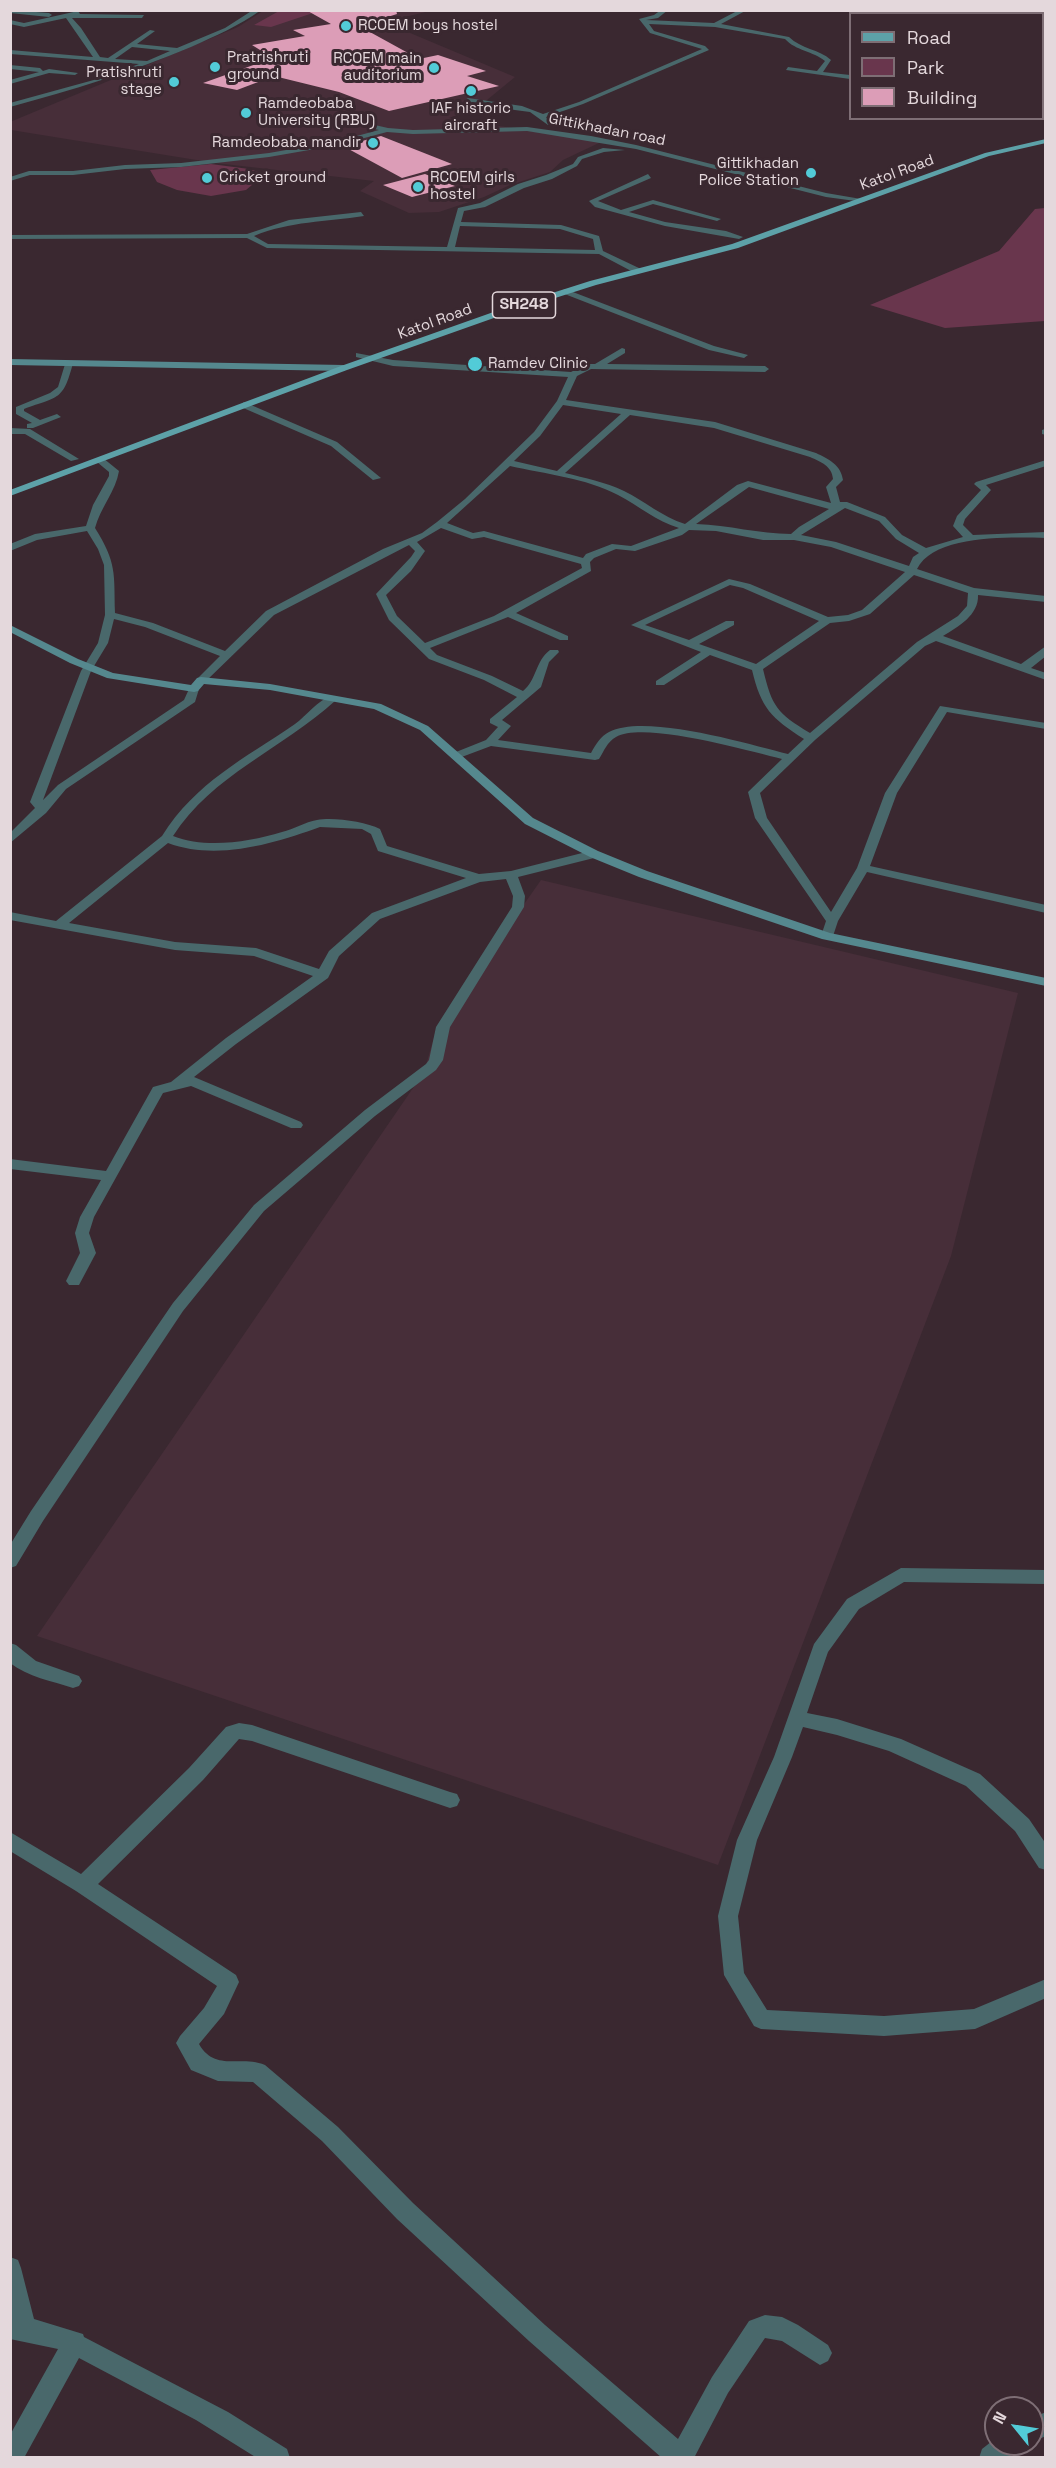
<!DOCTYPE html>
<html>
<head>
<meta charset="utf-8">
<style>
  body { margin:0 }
  #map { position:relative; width:1056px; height:2468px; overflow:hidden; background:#3a2830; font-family:"Space Grotesk",sans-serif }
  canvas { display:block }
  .frame { position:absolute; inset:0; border:12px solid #e4d8dc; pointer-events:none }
  .legend { position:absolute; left:849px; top:12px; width:195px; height:108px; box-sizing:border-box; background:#3a2830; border:2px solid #7e6e75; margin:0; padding:8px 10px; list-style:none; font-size:18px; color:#e4d8dc }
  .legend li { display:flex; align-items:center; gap:12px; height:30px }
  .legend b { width:30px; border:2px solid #7e6e75 }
  .north { position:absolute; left:984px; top:2396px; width:60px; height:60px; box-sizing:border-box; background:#3a2830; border:2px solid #7e6e75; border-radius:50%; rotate:300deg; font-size:16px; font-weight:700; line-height:24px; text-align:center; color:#e4d8dc }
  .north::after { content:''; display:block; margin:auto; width:21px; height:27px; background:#52cbd7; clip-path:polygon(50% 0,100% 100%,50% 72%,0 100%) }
</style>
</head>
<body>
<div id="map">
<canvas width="1056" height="2468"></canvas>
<div class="frame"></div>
<ul class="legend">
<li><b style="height:8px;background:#5da1a8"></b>Road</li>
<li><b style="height:16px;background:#69364d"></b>Park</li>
<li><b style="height:16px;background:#dc9db7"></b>Building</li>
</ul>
<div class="north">N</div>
</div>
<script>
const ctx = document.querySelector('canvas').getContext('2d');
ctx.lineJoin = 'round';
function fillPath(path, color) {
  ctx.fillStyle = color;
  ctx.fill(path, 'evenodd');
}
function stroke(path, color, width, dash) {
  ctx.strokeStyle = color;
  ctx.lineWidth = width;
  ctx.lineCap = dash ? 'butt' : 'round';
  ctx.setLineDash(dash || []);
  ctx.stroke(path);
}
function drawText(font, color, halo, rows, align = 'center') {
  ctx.font = font + ' "Space Grotesk",sans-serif';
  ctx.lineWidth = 6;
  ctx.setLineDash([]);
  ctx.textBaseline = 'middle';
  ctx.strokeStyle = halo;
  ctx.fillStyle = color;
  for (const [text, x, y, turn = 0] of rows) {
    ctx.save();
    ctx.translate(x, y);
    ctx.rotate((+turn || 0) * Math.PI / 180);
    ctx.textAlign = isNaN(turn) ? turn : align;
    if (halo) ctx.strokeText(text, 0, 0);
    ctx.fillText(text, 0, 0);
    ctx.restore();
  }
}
fillPath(new Path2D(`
  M434 10 384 22 515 77 476 109 449 118 601 142 563 160 550 172 510 185 484 197 439 212 409 213 360 191 374 181 215 163 11 130 10 122 238 27 263 11Z
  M541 880 1018 993 951 1256 718 1865 37 1636 424 1072 436 1030Z`), '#472e39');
fillPath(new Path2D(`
  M279 11H319L271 27 254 25Z
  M211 164 249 169 265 174 246 190 211 196 177 190 157 182 150 170Z
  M1045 208V321L945 328 870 305 999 251 1035 209Z`), '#69364d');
fillPath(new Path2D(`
  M306 10H396L397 14 359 26 419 59 438 55 486 71 467 76 499 86 389 111 339 92 274 76 237 90 203 83 273 58 252 45 305 36 293 30 331 24Z
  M381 136 452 164 402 178 343 146Z
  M425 174 455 186 412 197 383 185Z`), '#dc9db7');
fillPath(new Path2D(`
  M10 10 49 13 52 15 49 17 10 13Z
  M253 10H261C239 26 215 36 191 47 132 72 72 90 10 107V103L101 78 139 64 10 54V50L93 57 66 18 24 27 10 24V20L24 23 78 11 80 14 144 15 142 18H72L81 28 100 57 108 58 150 30 155 31 137 44 177 48 225 28ZM132 47 170 51 147 61 115 59Z
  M661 10H668L658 18 646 20 714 23 739 10H747L721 24 789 37C801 49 819 49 831 60L823 72 850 75V79L786 70 788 67 817 71 825 61C813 51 796 51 785 39L715 27 649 24 654 31 705 46 709 50 583 104 546 117 551 123 548 125 530 112 477 105 465 100 468 98 522 106 543 114 579 102 702 49 650 33 639 19 654 15Z
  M10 65 40 68 43 71 49 69 78 73 75 75 49 73 10 84V80L39 72 10 69Z
  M1042 97H1046V101H1042Z
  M346 111 357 121 388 128 413 130 527 127 591 136 636 145 826 193 867 200 863 202 826 197 636 149 527 131 413 134 387 132 338 145 269 157 181 167 125 169 73 175H30L10 181V177L29 171H73L125 165 181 163 269 153 338 141 379 130 353 124 344 118 343 113Z
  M603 148 625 150 604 152 582 159 577 166 552 179 524 188 485 207 464 211 461 222 561 225 599 236 603 251 641 269V273H635L599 254 267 248 247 238 10 239V235L247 234 289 220 361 212 364 216C326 222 290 221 254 236L268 244 447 247 458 208 480 203 518 184 546 175 573 164 578 157ZM460 226 560 229 593 239 595 250 455 247Z
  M648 174 651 178 598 201 621 210 653 200 721 219 717 221 653 204 629 212 665 222 726 231 743 237 739 239 665 226 595 207 589 201Z
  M565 289 714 346 748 355 744 358 709 350 562 293 561 291Z
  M622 348 625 349V353L607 364 765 366 769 369 765 372 591 369 577 376 566 400 715 422 816 453C829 459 841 465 843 480L836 487 840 502H847L885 517 902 535 926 548 963 537 953 526 957 516 981 490 974 484 976 482 1046 460V466L986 485 991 490 965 519 963 525 973 535 1046 532V538C1012 537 934 534 917 569L974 588 1046 596V602L978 595C979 615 958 627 943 636L1021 664 1046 646V656L1031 668 1046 673V680L936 641 925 646 815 740 760 793 767 818 831 912 857 868 885 793 940 706 1046 723V729L947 712 897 793 870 866 1046 905V913L867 872 838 921 832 939H822L821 936 826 921 755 818 748 792 782 759C748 751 645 721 616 737 607 742 604 751 599 759L595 760 491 746 459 758H451V754L486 740 498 727 490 723V719L517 697 484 680 429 659 389 620 376 594 411 557 415 551 409 545 274 615 205 682 201 683 196 680 220 656 145 627 114 619 108 643 91 671 43 800 58 785 184 700 189 689 194 686 199 689 195 702 66 789 46 813 10 843V833L35 808 30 802 81 671 98 643 105 615 104 565 98 549 87 531 37 540 10 551V544L35 534 86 526 93 505 109 476V472L97 462V458H103L119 471C116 491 100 508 95 528 117 563 114 573 115 613L153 623 225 651 266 611 383 549 422 533 437 522 465 499 534 432 557 401 568 377 393 366 356 357V353L393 360 571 372 586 364H595ZM563 405 621 414 557 471 514 461 540 436ZM630 415 714 428 810 457C821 462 832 466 833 479L826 487 831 503 748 481 737 485 685 524C662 517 645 501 624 491 605 482 585 478 565 473ZM510 466C545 474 586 478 618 495 639 506 656 521 679 528L631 546 612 544 586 554 583 558 484 531 473 533 447 523ZM749 487 829 509 799 527 791 534C759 534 729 525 696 524ZM845 508 879 521 896 539 919 553 913 557 909 566 836 542 801 535ZM441 528 472 539 484 537 581 564 582 568 494 616 425 643 397 616 386 595 411 571 425 551 417 542ZM689 530 716 531 763 540H794L831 547 905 572 862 610 848 615 828 617 750 584 729 579 631 625 701 652 656 681V685H664L710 655 752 670C761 708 771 718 804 739L788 754C748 744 645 713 609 732 601 736 595 745 591 753L498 740 511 726 502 720 541 687 549 662 559 652 558 650H550C535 661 537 680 523 691L492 676 437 655 430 648 508 617 560 640H568V636L516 613 591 571 590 562 594 558 616 549 635 551 682 535ZM914 575 968 593 967 606 958 616 917 642 810 733C777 713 772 707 763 669L830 623 849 621 870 614ZM730 585 743 588 819 621 756 664 699 644 734 625V621H726L689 640 645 625Z
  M66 361 73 363C63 401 59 396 24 409V411L40 420 57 414 61 417 33 428H27V424L32 423 16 414V407L50 393 58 387Z
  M244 402 337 442 381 478 373 480 331 446 241 407 240 405Z
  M10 428 30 429 79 459 71 461 25 434H10Z
  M1045 429 1046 435 1042 434V430Z
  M331 696 337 699 335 701C282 749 212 775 173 836 206 849 249 842 282 832 294 829 305 822 317 820 335 817 365 822 380 829L387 846 479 874 511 871 594 850 600 854 598 857 518 877 525 896 524 907 450 1027 443 1060 436 1070 375 1116 264 1211 183 1311 43 1521 16 1566 10 1568V1545L31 1511 173 1303 254 1205 365 1110 426 1064 429 1060 436 1027 512 907 513 896 506 879 480 882 380 919 339 956 328 978 236 1044 194 1077 301 1122 303 1125 301 1128H291L191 1086 163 1093 94 1217 89 1233 96 1253 79 1285H69L66 1281 80 1253 75 1233 80 1217 101 1180 10 1169V1159L106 1171 153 1087 171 1082 226 1038 313 976 254 956 175 950 10 920V912L56 921 162 836C196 782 244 759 295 724 306 716 318 700 331 696ZM320 827 362 829 371 834 378 851 466 878 372 913 329 951 319 969 256 948 175 942 69 923 168 843C216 861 273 844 320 827Z
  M901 1568 1046 1570V1584L904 1582 859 1609 828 1652 807 1713 837 1719 901 1739 980 1774 1029 1819 1046 1844V1870L1039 1868 1015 1831 966 1786 889 1751 837 1735 803 1727 792 1757 757 1840 738 1916 744 1973 767 2010 884 2016 974 2009 1046 1979V1998L975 2029 884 2036 761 2029 754 2026 724 1975 718 1916 737 1840 774 1757 814 1644 847 1599Z
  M10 1643 16 1645 36 1661 79 1676 82 1681 79 1686 73 1688C52 1681 28 1677 10 1663Z
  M239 1723 252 1725 450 1792 457 1794 460 1800 457 1806 450 1808 252 1741 239 1739 203 1780 98 1884 236 1975 239 1982 224 2014 199 2044C215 2072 240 2055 265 2065L338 2127 413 2203 545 2325 678 2439 712 2377 749 2321 765 2315 782 2317 798 2325 828 2345 832 2353 828 2361 820 2365 782 2341 765 2338 728 2393 694 2458H662L529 2341 397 2219 322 2141 253 2082 218 2081 191 2070 176 2043 180 2036 204 2008 217 1986 76 1891 10 1851V1832L81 1874 189 1768 226 1727Z
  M10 2257 18 2260 21 2268 34 2319 83 2334 84 2337 228 2412 287 2449 290 2458H257L196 2420 79 2358 24 2458H10V2435L58 2349 10 2339Z
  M1046 2412V2436L1032 2442V2418Z
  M996 2438V2444H1020C1012 2463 997 2458 979 2458L982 2449Z`), '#49686b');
fillPath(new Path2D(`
  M10 359 344 365 348 368 344 371 10 365Z
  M10 625 78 659 113 673 191 685 197 678 201 677 270 684 381 704 428 726 533 818 598 851 647 871 830 933 1046 978V986L822 939 639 877 590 857 525 824 420 730 374 709 270 690 204 684 198 691 194 692 107 678 70 663 10 632Z`), '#55888e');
fillPath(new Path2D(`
  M1046 139V143L989 156 738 248 596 285 508 313 347 370 10 496V490L341 366 502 309 590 281 732 244 985 153Z`), '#5da1a8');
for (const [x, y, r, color] of [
  [346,26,6,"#52cbd7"],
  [215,67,6,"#52cbd7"],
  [434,68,6,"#52cbd7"],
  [174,82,6,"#52cbd7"],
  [471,91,6,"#52cbd7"],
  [246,113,6,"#52cbd7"],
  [373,143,6,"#52cbd7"],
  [811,173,6,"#52cbd7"],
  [207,178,6,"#52cbd7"],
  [418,187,6,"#52cbd7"],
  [475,364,8,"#52cbd7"]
]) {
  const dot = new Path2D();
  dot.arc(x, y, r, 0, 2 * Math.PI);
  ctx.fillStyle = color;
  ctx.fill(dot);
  stroke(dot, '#3a2830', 2);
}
drawText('15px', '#e4d8dc', '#3a2830', [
  ["RCOEM boys hostel",358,26],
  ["Pratrishruti",227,58],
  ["ground",227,75],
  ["RCOEM main",422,59,"right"],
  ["auditorium",422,76,"right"],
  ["Pratishruti",162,73,"right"],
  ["stage",162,90,"right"],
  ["Ramdeobaba",258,104],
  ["University (RBU)",258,121],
  ["IAF historic",471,109,"center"],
  ["aircraft",471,126,"center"],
  ["Ramdeobaba mandir",361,143,"right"],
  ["Gittikhadan",799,164,"right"],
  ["Police Station",799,181,"right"],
  ["Cricket ground",219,178],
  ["RCOEM girls",430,178],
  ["hostel",430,195],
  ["Ramdev Clinic",488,364]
], 'left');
drawText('15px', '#e4d8dc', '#3a2830', [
  ["Gittikhadan road",607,130,11],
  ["Katol Road",897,173,-20],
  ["Katol Road",435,322,-20]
]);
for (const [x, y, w] of [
  [524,305,63]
]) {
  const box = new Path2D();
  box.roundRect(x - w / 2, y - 13, w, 26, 4.5);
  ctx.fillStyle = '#3a2830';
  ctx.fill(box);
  stroke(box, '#e4d8dc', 1.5);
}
drawText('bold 16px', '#e4d8dc', null, [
  ["SH248",524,305]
]);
</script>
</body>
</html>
